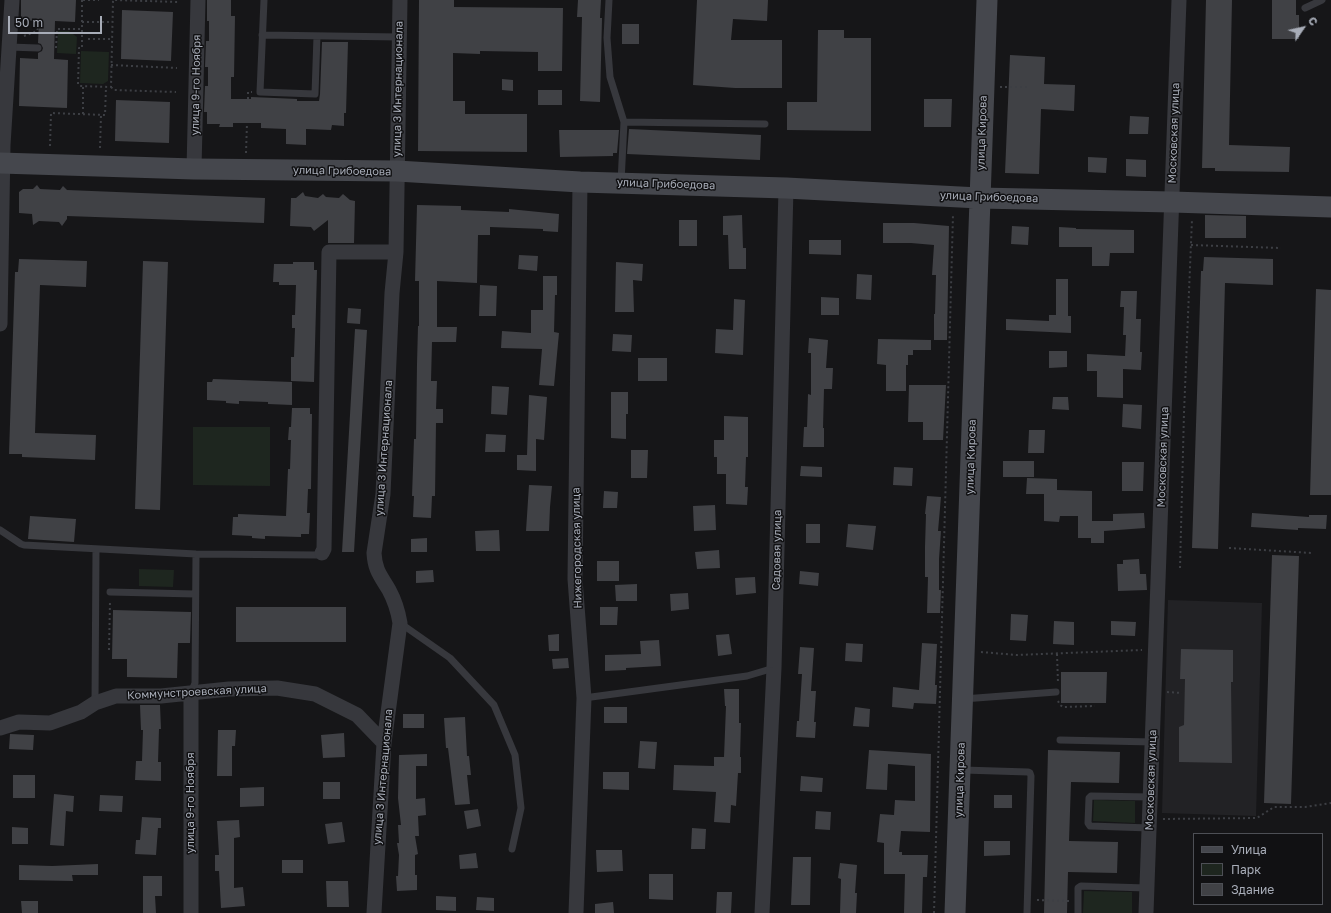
<!DOCTYPE html>
<html>
<head>
<meta charset="utf-8">
<style>
  body { margin:0 }
  #map { position:relative; width:1331px; height:913px; overflow:hidden; background:#161618; font-family:"Golos Text",sans-serif }
  canvas { display:block }
  .legend { position:absolute; left:1193px; top:833px; width:130px; height:72px; box-sizing:border-box; background:#111113; border:1px solid #4d4f55; margin:0; padding:5px 7px; list-style:none; font-size:12px; color:#a8adb8 }
  .legend li { display:flex; align-items:center; gap:8px; height:20px }
  .legend b { width:20px; border:1px solid #4d4f55 }
  .north { position:absolute; left:1283px; top:8px; width:40px; height:40px; -webkit-text-stroke:3px #111113; paint-order:stroke; rotate:56deg; font-size:11px; font-weight:700; line-height:16px; text-align:center; color:#a8adb8 }
  .north::after { content:''; display:block; margin:auto; width:14px; height:18px; background:#a8adb8; clip-path:polygon(50% 0,100% 100%,50% 72%,0 100%) }
  .scale { position:absolute; left:8px; top:16px; width:94px; height:18px; box-sizing:border-box; border:2px solid #a8adb8; border-top:0; padding-left:5px; font-size:12px; line-height:14px; white-space:nowrap; color:#a8adb8; -webkit-text-stroke:3px #111113; paint-order:stroke }
</style>
</head>
<body>
<div id="map">
<canvas width="1331" height="913"></canvas>
<ul class="legend">
<li><b style="height:5px;background:#45474d"></b>Улица</li>
<li><b style="height:11px;background:#1e261f"></b>Парк</li>
<li><b style="height:11px;background:#404145"></b>Здание</li>
</ul>
<div class="north">С</div>
<div class="scale">50 m</div>
</div>
<script>
const ctx = document.querySelector('canvas').getContext('2d');
ctx.lineJoin = 'round';
function fillPath(path, color) {
  ctx.fillStyle = color;
  ctx.fill(path, 'evenodd');
}
function stroke(path, color, width, dash) {
  ctx.strokeStyle = color;
  ctx.lineWidth = width;
  ctx.lineCap = dash ? 'butt' : 'round';
  ctx.setLineDash(dash || []);
  ctx.stroke(path);
}
function drawText(font, color, halo, rows, align = 'center') {
  ctx.font = font + ' "Golos Text",sans-serif';
  ctx.lineWidth = 3;
  ctx.setLineDash([]);
  ctx.textBaseline = 'middle';
  ctx.strokeStyle = halo;
  ctx.fillStyle = color;
  for (const [text, x, y, turn = 0] of rows) {
    ctx.save();
    ctx.translate(x, y);
    ctx.rotate((+turn || 0) * Math.PI / 180);
    ctx.textAlign = isNaN(turn) ? turn : align;
    if (halo) ctx.strokeText(text, 0, 0);
    ctx.fillText(text, 0, 0);
    ctx.restore();
  }
}
fillPath(new Path2D(`
  M1168 600 1262 603 1256 816 1162 813Z`), '#222225');
fillPath(new Path2D(`
  M58 31H69L77 37 76 54 57 53Z
  M81 51 109 52 108 81 103 84 80 83Z
  M193 427H270V486L193 485Z
  M139 569 174 570 173 587 139 586Z
  M1094 800 1135 801V823L1093 821Z
  M1084 891 1132 892V913H1083Z`), '#1e261f');
fillPath(new Path2D(`
  M21 0H76L75 22 55 21 54 59 68 60 67 108 19 106 20 58 38 59V53L42 51 43 48 41 44 38 43 39 21 21 20Z
  M207 0H231V16H235L234 77H231V99H251V97L275 98 297 99V101H319L320 94 322 42H348L346 113H344V126L332 125 331 130 306 129V145L286 144V129L261 128V123H233V127H219L220 124H207V112H204L205 86H208V67H205L206 41H209V21H207Z
  M419 0H454V7L563 8 562 71H538V52L480 51V54L453 53V101H465V114H527V152L418 151Z
  M578 0H601L600 18H602L600 102 580 101 582 17H577Z
  M697 0H768L767 21 733 19 731 40H782V88H735L693 85Z
  M1206 0H1232L1229 145 1290 147 1289 172 1215 171V168H1202Z
  M1272 0H1296V15H1299V39H1272Z
  M122 10 173 12 171 61 121 59Z
  M622 24H639V44H622Z
  M818 30H844V38H871V131L787 130V102H817Z
  M1010 55 1045 57 1044 84 1075 85 1074 111 1041 109 1039 174 1005 173Z
  M502 79 513 80V91L502 90Z
  M538 90H562V105H538Z
  M924 99H952L951 127H924Z
  M116 100 170 102 169 143 115 141Z
  M1130 116 1149 117 1148 134H1129Z
  M629 129 761 135 760 160 627 154Z
  M559 130H619L617 153H613V156L560 157Z
  M1088 157 1107 158 1106 173 1088 172Z
  M1126 159 1146 160V177L1126 176Z
  M37 185 40 189 60 190 63 186 67 190 265 198 264 223 67 216V219L62 226 59 222 39 221 33 225 32 214 19 213V192L23 189H33Z
  M303 192 305 196 318 198 323 194 326 197 339 198 343 194 350 200 355 201 354 243H328V220L314 231 311 227 290 226 291 198H296Z
  M417 205 461 206V210L509 212V209L559 214 558 232 543 231V229L490 227V235H478L477 283 437 281V327H457L456 342H432L431 381H437L436 409H443V423H436L435 496H432L431 518 413 517 414 496H412L414 439H416L417 364 418 326H419V281H415Z
  M742 215 743 248H746V269H729L728 235H723V216Z
  M1205 215 1246 216V238H1205Z
  M679 220H697V246H679Z
  M883 223H914L949 226 947 340H934V314H935L936 275H932L934 245 911 243H883Z
  M1012 226 1029 227 1028 245 1011 244Z
  M1059 227 1076 228V229L1134 230V253H1110L1109 266H1092V247H1059Z
  M809 240H841V255L809 254Z
  M519 255 538 256 537 271 518 269Z
  M1204 257 1273 259V285L1225 283 1218 549 1192 548 1201 271H1203Z
  M19 259 87 261 86 287 40 285 35 433 96 435 95 460 22 457V454H9L15 272H18Z
  M143 261 168 262 160 510 135 509Z
  M293 262H314V270H317L314 382 291 381V357H294L295 328H292V315H295L296 285H279V282H273L274 264H293Z
  M616 262 643 264 642 281 633 280 634 312H615Z
  M857 274 872 275 871 300 856 299Z
  M543 276H557V295H555L554 332 559 333 554 386 539 385 542 349 501 348 502 331 531 333V310H543Z
  M1056 279H1068V316H1071V333L1006 330V319L1049 321V315H1056Z
  M480 285 497 286 496 316H479Z
  M1316 289 1331 290V495H1310Z
  M1121 291H1137L1136 319H1141L1140 352H1142L1141 370 1123 369V398L1097 397V371H1087V354L1125 356 1126 335H1123L1124 307H1120Z
  M821 297 839 298V315H821Z
  M734 299 745 300 743 355 715 353 716 329 733 330Z
  M348 308 361 309 360 324 347 323Z
  M355 329 367 330 354 552H342Z
  M613 334 632 335 631 352 612 351Z
  M809 338 828 340 826 368H833L832 389H824L823 428H824V447H803L804 427H807L808 394 811 395V353H808Z
  M878 339 931 340V350H913V355H908V365H906V391H886V365L877 364Z
  M1049 351H1067V367L1049 368Z
  M638 358H667V381H638Z
  M213 379 292 382V405L268 404V402L239 401V404L226 403V401L207 400V382H212Z
  M909 385H946L943 440H923V422H908Z
  M492 386 509 387 507 415 491 414Z
  M611 392H628V414H626V439L611 438Z
  M529 395 547 397 544 440 536 439V471L517 470V455H527Z
  M1053 397H1068L1069 410 1052 409Z
  M1123 404 1142 405 1141 429 1122 427Z
  M292 408H310V414H312L311 489H308L307 513H310L309 534H301V537L265 536V539L252 538V536L232 535 233 517H238V514L286 516 288 469H290L291 440H288L289 427H291Z
  M724 416 748 417V457H746L745 487H748L747 505 726 504V474H717V457H714V440H724Z
  M1029 430H1045L1044 453H1028Z
  M486 434 506 435 505 452H485Z
  M631 450H648L647 478H631Z
  M1003 461H1034V477H1003Z
  M1122 462H1144L1143 491H1122Z
  M801 466 822 467V477L800 476Z
  M894 467 913 468 912 486 893 485Z
  M1027 478 1057 479V490L1092 491V521H1113V514L1144 513 1145 528 1104 531V543H1091V538H1078V516H1060L1059 522 1044 521V494H1026Z
  M529 485 552 486 550 507 549 531H526Z
  M604 491 618 492 617 508H603Z
  M927 496 941 497 938 531H941L939 559V590H941L940 613H927L928 577H925V547L926 514H925Z
  M715 505 716 530 694 531 693 506Z
  M1252 513 1309 517V515H1327L1326 529 1298 528V530L1251 527Z
  M30 516 76 519 74 542 28 539Z
  M806 524H820V543H806Z
  M848 524 876 526 873 550 846 547Z
  M499 530 500 551H476L475 531Z
  M427 538V552H411V539Z
  M719 550 720 568 697 569 695 552Z
  M1272 555 1299 556 1291 804 1264 803Z
  M1139 559 1140 574H1146L1147 590 1118 591 1117 564H1123V560Z
  M597 561H619V581H597Z
  M433 570 434 582 416 583V571Z
  M800 571 819 573 818 586 799 584Z
  M755 577 756 593 736 595 735 578Z
  M637 584V601H616L615 585Z
  M688 593 689 609 671 611 670 594Z
  M236 607H346V642H236Z
  M600 607H618L617 625H600Z
  M113 610 191 612 190 643H178L177 678 127 677V659H112Z
  M1011 614 1028 615 1026 641 1010 640Z
  M1054 621 1074 622V645L1053 644Z
  M1111 621 1136 622 1135 636 1111 635Z
  M559 634V651H549L548 635Z
  M729 634 732 654 718 656 716 635Z
  M659 640 661 666 626 668V670L605 671V655L641 654 640 641Z
  M846 643 863 644 862 662 845 661Z
  M922 643 937 644 935 685H937L936 704 914 703 913 709 892 707 893 687 919 690Z
  M800 647 814 648 811 691H816L814 722H816L815 738 796 737 797 721H799L802 674H798Z
  M1181 649 1233 650V682H1231L1232 763 1179 762V727L1184 725 1185 679H1180Z
  M568 658 569 668 553 669 552 659Z
  M1061 672H1107L1106 703H1061Z
  M724 689H739V723H741L740 757H741V773H738L736 806 731 805 730 823 714 822 716 792 673 790 674 765 714 766V757H724L726 706H725Z
  M140 705H160L161 729H159L158 762H161V781L135 780 136 761H142L143 730H141Z
  M604 707H627V723H604Z
  M855 707 870 709 869 727 853 726Z
  M403 714H424V728H403Z
  M465 717 467 756H469L471 775H467L470 804 455 805 448 748H446L444 718Z
  M218 730H236L235 746H232V776H217Z
  M344 733 345 757 323 758 321 735Z
  M10 734 34 735 33 750 9 749Z
  M640 741 657 742 655 769 638 768Z
  M869 750 931 754 930 832 901 831 899 852H902V855H928L927 877H923L922 913H904L905 874H884V843L877 842 880 814 894 815 895 800 915 801V766L888 764 887 790 866 789Z
  M1048 750 1120 752 1119 783 1071 782 1069 841 1118 842 1117 873 1068 872 1067 913H1044Z
  M427 754V766H416V799L425 798 426 815 418 816 419 836H415L418 854 415 855V875H417V890L397 891 396 876H398L399 855 397 843H399L398 825H401L398 798 399 755Z
  M603 772H629V790L603 789Z
  M13 775H35V798H13Z
  M801 776 823 778 822 792 800 791Z
  M323 782H340V799H323Z
  M264 787V806L240 807V788Z
  M54 794 74 796 73 812 66 811 64 846 50 845Z
  M100 795 123 796 122 812 99 811Z
  M994 795H1012V808H994Z
  M478 809 481 826 467 829 464 811Z
  M816 811 831 812 830 830 815 829Z
  M142 817 161 818V828H158L156 855 135 854 136 840H140Z
  M239 820 240 837 234 838V888L243 887 245 906 221 908 219 871H215V855H219L217 821Z
  M342 822 345 842 328 844 325 824Z
  M12 827 28 828V844H12Z
  M692 828 706 829 705 849H691Z
  M984 841H1010V855L984 856Z
  M596 850H622L623 871 597 872Z
  M476 853 478 868 460 869 459 855Z
  M793 857H811L810 905H791Z
  M282 860H303V873H282Z
  M840 863 857 865 855 893H857L856 913H840L841 879 838 878Z
  M98 864V875H72L73 881 19 880V865L52 866Z
  M649 874H673V900L649 899Z
  M143 876H162V896H155L156 913H143Z
  M326 881H348L349 907H327Z
  M717 892H732L731 913H716Z
  M436 896 456 897V911L436 910Z
  M477 897 494 898V911L476 910Z
  M21 901H38V913H22Z
  M613 902 614 913H595V904Z`), '#404145');
stroke(new Path2D(`
  M82 0V48H79L78 84 80 86 111 87 113 0 179 2
  M83 0H99
  M82 22H113
  M24 36 37 31 39 25
  M88 39H112
  M56 48 57 29H82
  M111 65 177 68
  M111 87 114 90 176 92
  M1000 87H1029
  M248 99V92H252
  M83 114V86
  M50 146 51 113 105 115 106 87
  M100 148 101 115
  M246 153 247 123
  M1191 245 1281 248
  M1229 548 1312 553
  M1180 568 1184 413 1192 219
  M109 650 110 601
  M981 652 1017 655 1142 650
  M1057 654 1058 683
  M1167 692 1182 693
  M1058 701 1060 705 1063 707 1095 706
  M1163 819 1257 818 1274 807H1305L1331 803
  M1037 900 1069 901
  M934 913 953 214`), '#3d3f44', 2, [2, 3]);
stroke(new Path2D(`
  M264 0 260 92 315 94 317 36
  M609 0 607 38 610 77 624 122 621 182
  M1305 8 1322 0
  M262 35 399 37
  M9 47 38 48
  M624 122 765 124
  M0 530 21 544 24 545 196 554 318 555 322 553
  M110 592 195 594
  M400 623 450 658 494 705 515 755 521 808 512 849
  M191 693 195 683 196 554
  M584 698 747 676 774 668
  M963 699 1056 692
  M95 703 96 549
  M1060 740 1153 742
  M963 770 1028 772 1030 773 1031 776 1027 913
  M1150 828 1090 826 1088 823 1089 798 1091 796 1151 797
  M1078 913V888L1081 886 1147 888`), '#37383d', 7);
stroke(new Path2D(`
  M194 169 198 0
  M0 324 3 145 12 0
  M322 553 324 549 329 252H396
  M191 693V913
  M0 728 19 722 50 723 81 712 95 703 116 696H161L229 689 277 688 315 694 357 715 384 743
  M374 913 384 743 400 623C398 611 395 601 389 590 381 576 375 571 374 553L383 494 392 293 396 252 400 0
  M576 913 584 698 575 579 580 182
  M762 913 774 668 786 188
  M1146 913 1179 0`), '#37383d', 15);
stroke(new Path2D(`
  M0 163 194 169 397 171 580 182 786 188 979 198 1172 202 1331 207
  M955 913 987 0`), '#45474d', 21);
drawText('11px', '#a8adb8', '#111113', [
  ["улица 9-го Ноября",196,85,-89],
  ["улица 3 Интернационала",398,89,-89],
  ["улица Кирова",982,133,-88],
  ["Московская улица",1174,133,-88],
  ["улица Грибоедова",342,171,1],
  ["улица Грибоедова",666,184,2],
  ["улица Грибоедова",989,197,2],
  ["улица 3 Интернационала",384,448,-86],
  ["улица Кирова",971,457,-88],
  ["Московская улица",1163,457,-88],
  ["Нижегородская улица",577,548,-91],
  ["Садовая улица",777,550,-89],
  ["Коммунстроевская улица",197,692,-3],
  ["улица 3 Интернационала",383,777,-85],
  ["улица Кирова",960,780,-88],
  ["Московская улица",1151,780,-88],
  ["улица 9-го Ноября",191,803,-90]
]);
</script>
</body>
</html>
